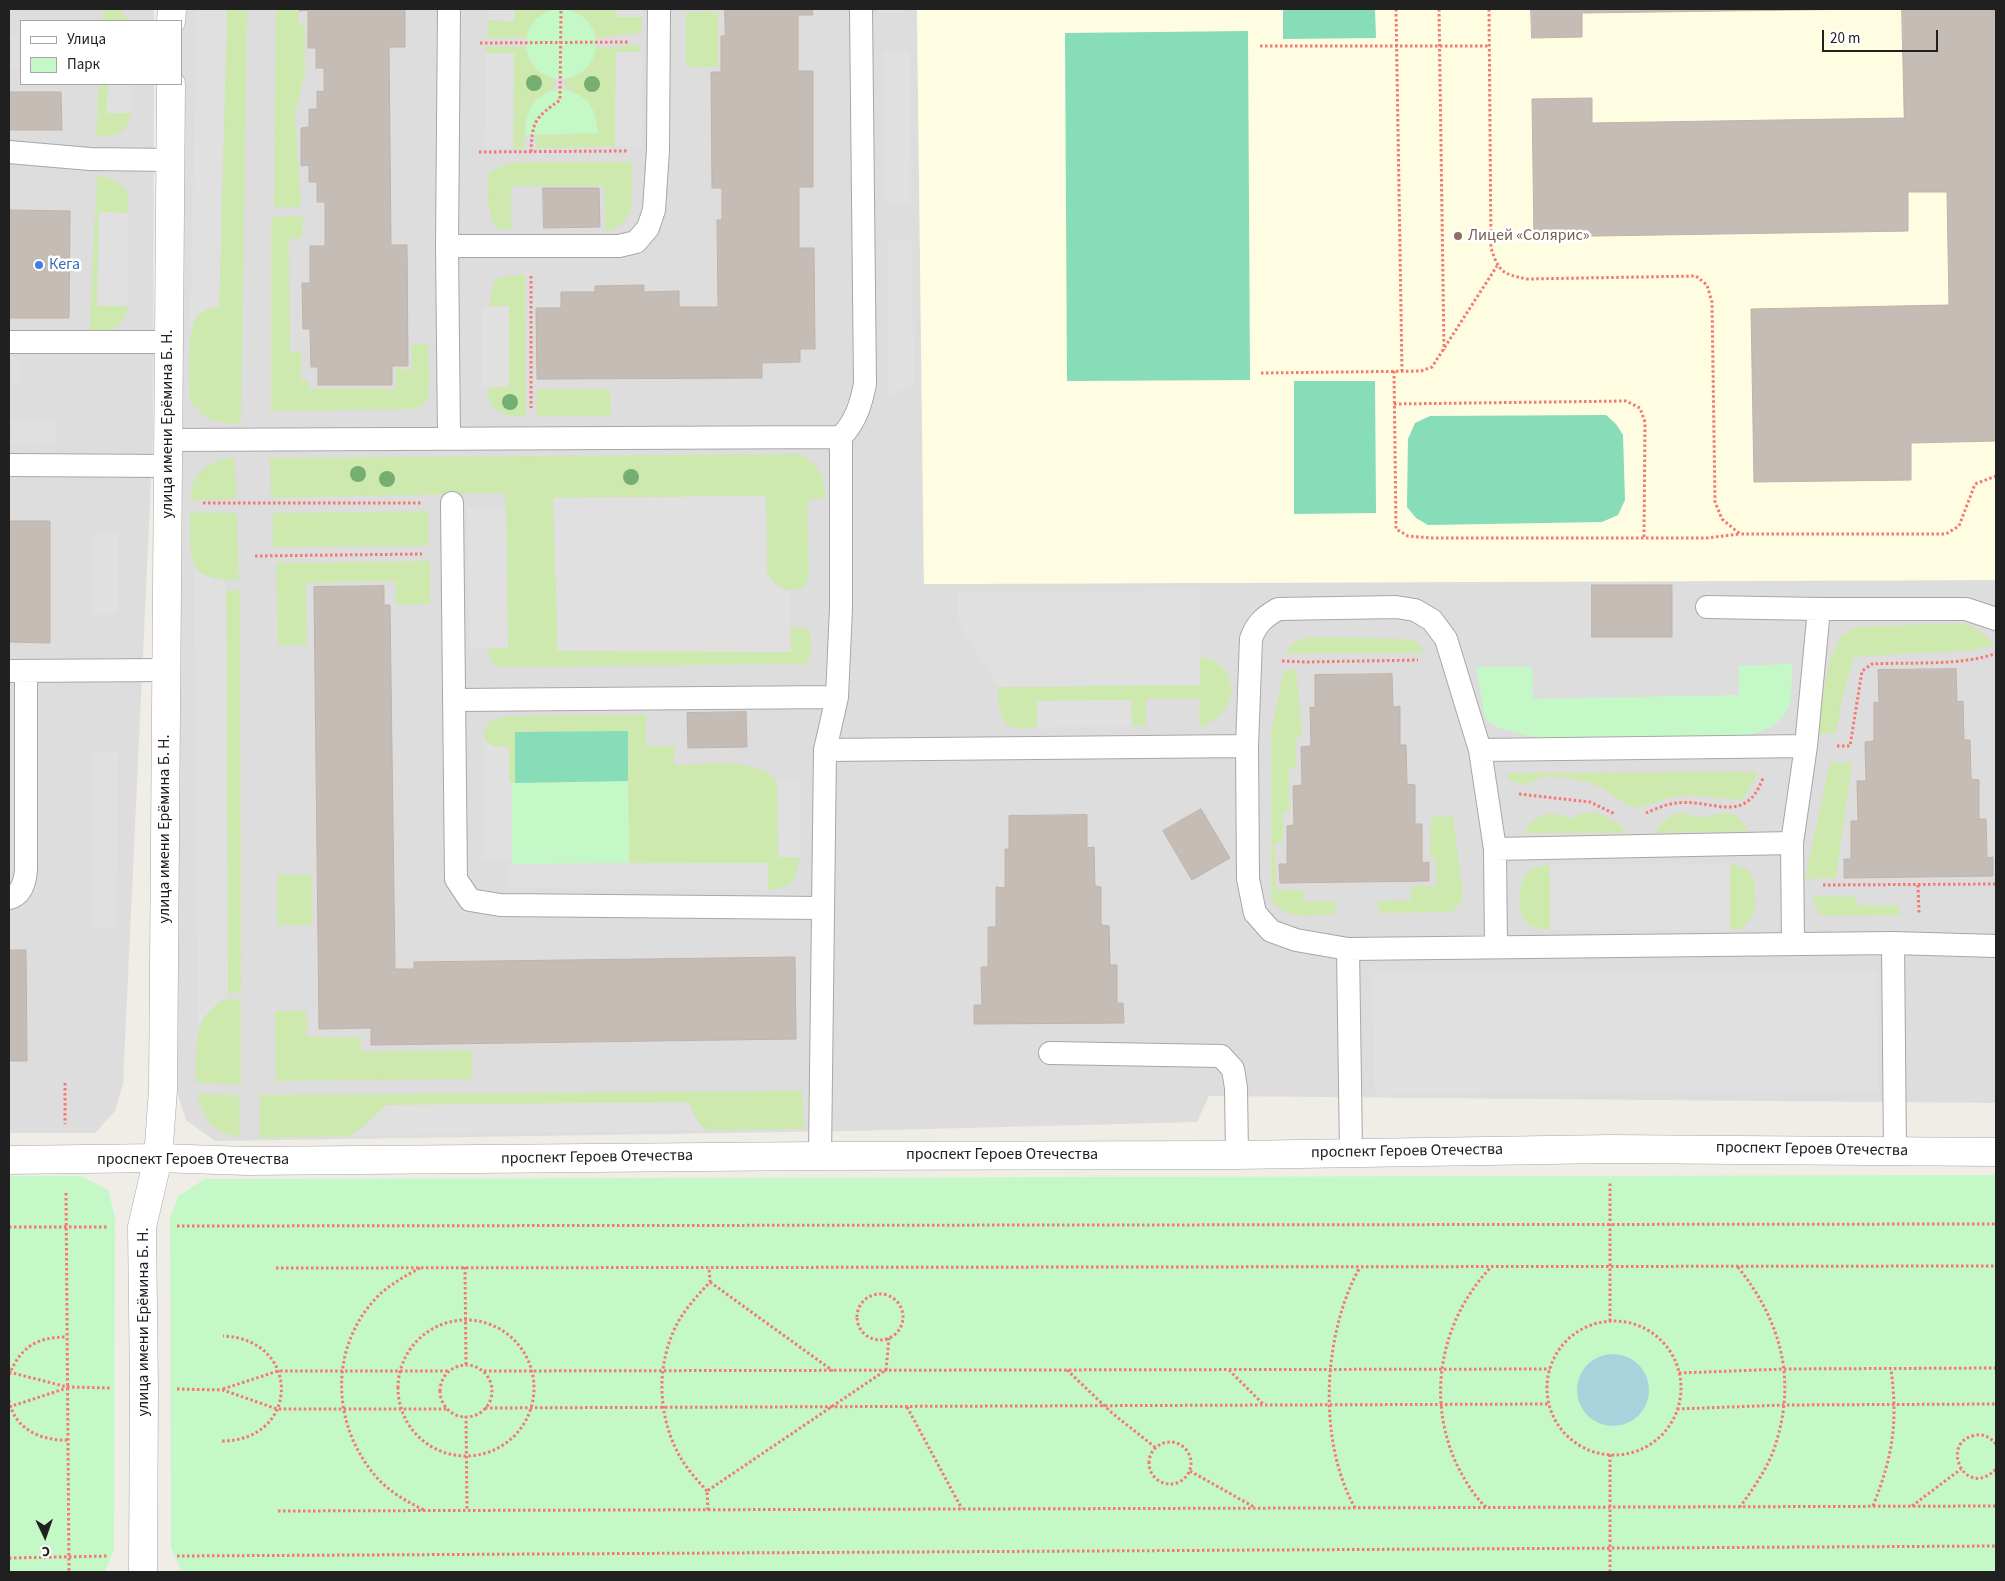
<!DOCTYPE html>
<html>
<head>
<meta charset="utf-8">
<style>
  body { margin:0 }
  #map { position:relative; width:2005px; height:1581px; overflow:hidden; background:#f0ece6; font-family:"Source Sans 3",sans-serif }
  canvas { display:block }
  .frame { position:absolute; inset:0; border:10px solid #202020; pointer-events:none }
  .legend { position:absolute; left:20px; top:20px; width:162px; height:65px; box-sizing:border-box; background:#fff; border:1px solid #a6a6a6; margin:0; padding:6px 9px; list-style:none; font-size:15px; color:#202020 }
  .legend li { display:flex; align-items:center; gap:10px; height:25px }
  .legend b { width:25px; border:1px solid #a6a6a6 }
  .north { position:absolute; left:20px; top:1511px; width:50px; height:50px; -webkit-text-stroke:4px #fff; paint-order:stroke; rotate:177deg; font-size:14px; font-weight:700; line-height:20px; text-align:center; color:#202020 }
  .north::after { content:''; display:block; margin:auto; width:18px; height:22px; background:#202020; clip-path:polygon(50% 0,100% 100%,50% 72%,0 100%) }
  .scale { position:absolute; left:1822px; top:30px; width:116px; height:22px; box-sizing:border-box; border:2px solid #202020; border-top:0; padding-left:6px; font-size:15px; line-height:18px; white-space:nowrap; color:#202020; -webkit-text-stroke:4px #fff; paint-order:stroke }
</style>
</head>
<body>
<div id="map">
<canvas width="2005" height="1581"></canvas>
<div class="frame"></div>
<ul class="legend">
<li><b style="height:6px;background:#fff"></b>Улица</li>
<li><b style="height:14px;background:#c5f8c7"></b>Парк</li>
</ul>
<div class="north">С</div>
<div class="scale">20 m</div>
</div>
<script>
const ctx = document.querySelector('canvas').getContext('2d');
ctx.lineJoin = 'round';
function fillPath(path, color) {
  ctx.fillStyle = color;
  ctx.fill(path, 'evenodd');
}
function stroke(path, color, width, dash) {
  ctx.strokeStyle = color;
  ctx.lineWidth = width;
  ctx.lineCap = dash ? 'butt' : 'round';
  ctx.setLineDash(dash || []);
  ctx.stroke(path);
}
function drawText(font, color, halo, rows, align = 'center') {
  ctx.font = font + ' "Source Sans 3",sans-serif';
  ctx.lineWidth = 5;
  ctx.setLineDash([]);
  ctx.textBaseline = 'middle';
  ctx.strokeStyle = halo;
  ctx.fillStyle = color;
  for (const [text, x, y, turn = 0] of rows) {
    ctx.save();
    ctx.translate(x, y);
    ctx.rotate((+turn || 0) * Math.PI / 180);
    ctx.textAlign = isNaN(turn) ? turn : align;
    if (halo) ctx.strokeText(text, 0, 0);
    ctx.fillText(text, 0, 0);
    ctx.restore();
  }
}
fillPath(new Path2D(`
  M9 9H154V21H21V84H154L153 438 123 1084 115 1111 95 1133H9Z
  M176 9H917L924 584 1996 580V1103L1209 1096 1197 1122 850 1131 215 1141 186 1120 175 1085 181 84V21Z`), '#dedddd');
fillPath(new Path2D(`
  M917 9H1996V580L924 584Z`), '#fefde1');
fillPath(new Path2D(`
  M103 9H119L129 21H102Z
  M221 9H247L241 424C214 423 208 421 190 402 190 383 186 329 197 316 203 309 211 308 219 307L227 11Z
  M276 9H298V25H305V74L295 116 301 207H274Z
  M515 9H555V11C544 12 530 26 528 37L487 38 488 20 514 21Z
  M568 9H616V17H642L641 33 595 38 594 31 568 11Z
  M686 12H718V67H686Z
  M641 45V52H616L615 146 536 148V135L598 133 574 91 566 90 565 79C580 75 593 63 595 48Z
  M486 47H526C529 59 540 75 553 78L554 90 548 91 525 121V148H513L514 53H486Z
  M99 84H108L107 112 131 113C126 136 117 135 96 137Z
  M517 162H632C631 186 640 228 606 230L604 186H511V231L496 228C486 211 488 194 488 175L501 166Z
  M97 175C122 181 130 187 129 213L99 212 97 306H128C124 329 108 332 89 337Z
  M303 216 302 238 289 239 290 351 301 352V380H308L309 389H396V369L412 370 411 344H428C428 357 431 389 427 400 425 405 420 407 414 409L271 411V217Z
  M525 275 526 417C502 415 491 414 487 388L509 387V307H489L494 281 503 276Z
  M537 389H610L611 416H537Z
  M799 454C821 467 823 473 826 498L807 500 809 577 804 588C785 593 780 589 767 575L766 496 553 498 558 651H791L790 627 810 629C810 640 815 658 805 664L500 667 492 661 487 648 508 647 505 493 271 498 270 458Z
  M227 458H235L236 499 190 500C192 474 203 465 227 458Z
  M428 511V546L273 547V513Z
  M190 513H237L239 580C183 580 191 559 190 513Z
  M430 561V604L396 605V581L306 583 307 645H278L276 563Z
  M226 590H240L241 992 228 993Z
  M1960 623C1976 626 1984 633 1994 645L1974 650 1854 657 1843 695 1836 733 1817 734 1829 662 1840 637 1856 627Z
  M1309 637 1411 639 1419 644 1424 653 1285 654C1291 643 1297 640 1309 637Z
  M1200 657C1245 665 1239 716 1199 727V698L1146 699V726H1132L1131 700 1037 701V727C1030 728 1023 729 1016 728 998 725 998 701 998 687L1200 685Z
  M1284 670H1296L1302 737H1296V768H1289V811L1283 812V843H1275L1276 890H1304V902L1335 901 1336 914C1313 915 1286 921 1271 900V733Z
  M646 715V746H674V765C699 765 762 756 776 781 782 792 778 843 778 857H799C798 880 791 889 768 890V863H629L628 731 515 732V783L509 782 494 746 485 742 483 733 489 722 507 716Z
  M1830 763H1852L1836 878 1805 879Z
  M1758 772 1747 794 1739 800 1692 795 1669 798 1639 808C1619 805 1606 786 1587 782 1574 779 1560 777 1547 777 1531 776 1531 794 1508 778L1507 773Z
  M1596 812 1618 823 1626 833H1525L1528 826 1534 820 1543 815 1553 814 1572 818 1584 813Z
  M1727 812C1738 816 1742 821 1748 831L1654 833C1663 822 1672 810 1688 814 1692 815 1699 818 1704 817 1711 816 1718 813 1727 812Z
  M1453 816 1463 895 1459 905 1452 912 1379 913V901L1411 900 1412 886H1437L1435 858 1430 857 1431 817Z
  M1730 864 1746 868 1753 878 1756 903 1752 917 1742 929 1730 930Z
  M1550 865V930C1541 929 1530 928 1525 921 1516 909 1518 883 1528 872 1534 866 1542 866 1550 865Z
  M277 875H312V925H277Z
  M1812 896 1856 897 1857 905 1900 906V915L1824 916 1819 914Z
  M230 999H241V1084L196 1083C197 1052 191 1007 230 999Z
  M275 1011H307V1037H361V1052L472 1050V1079L276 1081Z
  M802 1091 804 1129 707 1130 699 1124 694 1115 386 1105 364 1126 350 1136 260 1138V1095Z
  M198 1094 239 1095 240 1137C235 1136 228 1135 224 1133 209 1127 199 1109 198 1094Z`), '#cde9ae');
fillPath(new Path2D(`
  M526 44a35 35 0 1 1 70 0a35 35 0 1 1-70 0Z
  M561 89C589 95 595 106 598 133L525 135C526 107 534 95 561 89Z
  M1792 664C1791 675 1793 699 1788 708 1780 725 1765 732 1747 735L1535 738 1496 727 1485 718 1476 667H1532L1533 699 1739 695V666Z
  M628 781 629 863 512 864V783Z
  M1996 1175V1572H182L171 1548 170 1218 178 1196 205 1179Z
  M9 1176H81L108 1190 115 1217 114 1549 105 1572H9Z`), '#c5f8c7');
fillPath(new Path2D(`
  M1283 9H1375L1376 38 1283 39Z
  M1248 31 1250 380 1067 381 1065 33Z
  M1294 381H1375L1376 513 1294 514Z
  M1606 415 1616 424 1623 435 1625 500 1618 515 1602 522 1428 525 1416 518 1407 507 1408 439 1415 423 1430 416Z
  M628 731V781L515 783V732Z`), '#86ddb7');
fillPath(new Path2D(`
  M197 9H221L227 11 219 307 208 309 197 315 190 328Z
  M488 9H515V21L488 20Z
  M616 9H642V17H616Z
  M878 9H904V13H878Z
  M9 34H21V69H9Z
  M910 51 911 203H885L884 52Z
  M616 52H642V147L615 146Z
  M486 53H514L513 148H485Z
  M108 84H132L131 113H107Z
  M99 212 129 213 128 306H97Z
  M912 239 914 388 901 390 893 395 889 404 887 240Z
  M509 306V387H482V307Z
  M9 357H20V383H9Z
  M57 419V445L9 446V420Z
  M766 496 767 575 777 586 790 591 791 652 558 651 553 498Z
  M506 507 508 648H470L467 508Z
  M92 534H118V614H92Z
  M194 566 198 572 214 579 224 580 226 590 228 993 203 1018 198 1028Z
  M1199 590 1200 685 998 687 959 625 958 593Z
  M1131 700 1132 726 1037 727V701Z
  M483 733 486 742 494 746 509 747V781L512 783V859H483Z
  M92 752H118L117 928 91 927Z
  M799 781V857H778L777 782Z
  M768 863V890L509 888 508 864Z
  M1730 864V930H1550V865Z
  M1877 971 1878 1090 1375 1095 1372 973Z
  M689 1102 694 1115 699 1124 707 1130 350 1136 364 1126 386 1105Z`), '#e0e0e0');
fillPath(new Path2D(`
  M1577 1390a36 36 0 1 1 72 0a36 36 0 1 1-72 0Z`), '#a8d3dc');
const building = new Path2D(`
  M300 9H405V47H389L391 245H407L408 366H392V385H318V367H311L310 329H303L302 283H310V246H325V202H317V182H309V165L301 166V128L309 127V109H317V91L324 92V68H316V48H308V10L300 11Z
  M725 9H812L813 15H798V71H813V187H799V248H814L815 349H800V362L762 363V378L537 379 536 308H561V292H595V286L644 285V292L679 291V307H718L717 220H722V188H712L711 72H721V36H725Z
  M1531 9H1866L1582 13V37L1532 38Z
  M1902 9H1996V441L1911 443V480L1754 482 1751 309 1949 305 1947 192H1908V231L1534 237 1532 99 1592 98V123L1904 118Z
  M9 92H61L62 130H9Z
  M543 188H599L600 227 544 228Z
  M9 210 70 211 69 318H9Z
  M9 521H50V643L9 642Z
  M1592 585H1672V637H1592Z
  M384 586V605H390L395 969H414V962L795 957 796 1039 371 1045V1028L319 1029 314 587Z
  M1956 669 1957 702 1963 701 1964 740H1970L1971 779 1979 780V819H1986L1987 858 1993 857V876L1844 878V859H1851V821H1858L1857 781H1866L1865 742 1874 741V702L1879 703 1878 670Z
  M1392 674 1393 707 1400 706V745H1406L1407 784 1415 785V824H1422V863L1429 862V881L1280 883 1279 864H1287V826L1294 825 1293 786 1302 785 1301 747 1311 746 1310 707 1315 708V675Z
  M746 712 747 747 688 748 687 713Z
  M1201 809 1230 858 1192 880 1163 831Z
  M1087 815V848L1094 847 1095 886 1101 887V925L1109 926 1110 965H1117V1003H1123L1124 1023 974 1024V1005H982L981 967H988V927H996V887L1005 888V849H1009V816Z
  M9 950H26L27 1061H9Z`);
fillPath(building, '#c5bcb6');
stroke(building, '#c1b3a9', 1);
const service = new Path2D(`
  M9 152 90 159 171 160
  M447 246H619L636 242 648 228 654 210 658 150 659 9
  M9 342H169
  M449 438 447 246 449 9
  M169 440 841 437C856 421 861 404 865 384L861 9
  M9 465 169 466
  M452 503 456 879 470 900 500 905 822 908
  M1707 607 1819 609
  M9 671 166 670
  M455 700 837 697
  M825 750 1247 746
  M1480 750 1806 746
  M1495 849 1792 843
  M9 898C22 895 25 882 26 870V672
  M1893 943 1895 1151
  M1793 944 1792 843 1806 746 1819 609H1966L1996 619
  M1496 947 1495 849 1480 750 1446 639 1432 620 1415 610 1396 607 1278 609C1264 617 1256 624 1251 639L1247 746 1248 879 1255 913 1271 931 1296 940 1348 949 1893 943 1996 946
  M1348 949 1351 1152
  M1050 1053 1221 1056 1233 1069 1236 1088 1237 1155
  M820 1156 825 750 837 697 841 608V437`);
const minor = new Path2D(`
  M171 21 172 9
  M9 1160 158 1158 247 1161 820 1156 1237 1155 1610 1149 1996 1152
  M143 1572 144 1388 142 1227 158 1158 163 1090 171 84`);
stroke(service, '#a7a7a7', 24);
stroke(minor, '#a7a7a7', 29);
stroke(new Path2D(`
  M1396 9 1402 371
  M1439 9 1444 350
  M1489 9 1491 248C1499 272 1502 274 1527 279L1696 276 1707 285 1712 302 1715 502 1722 519 1740 534H1946L1959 526 1975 484 1996 476
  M480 43 629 42
  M1260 46H1490
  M479 152 627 151
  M531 152C532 121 535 118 560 100L561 9
  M531 276V408
  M1394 371 1396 529 1408 536 1431 538H1707L1739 534
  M1261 373 1421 371 1432 367 1497 266
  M1394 404 1626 401 1640 408 1645 422 1644 538
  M203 503H421
  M255 556 422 554
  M1282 661 1306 662 1418 660
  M1837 746H1850L1862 671 1872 664C1907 662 1966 666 1996 653
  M1519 794 1590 802 1615 814
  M1646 813C1655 809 1667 804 1676 803 1712 798 1745 827 1763 778
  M1823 885 1996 884
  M1918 885 1919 913
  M65 1083V1124
  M66 1193 69 1572
  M177 1226 1996 1224
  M9 1227H108
  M465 1267 466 1365
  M1738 1267C1782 1323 1798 1382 1773 1452 1765 1472 1752 1490 1740 1507
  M276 1268 1996 1266
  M420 1268C405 1276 391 1284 379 1295 327 1347 331 1429 380 1481 393 1494 408 1502 424 1510
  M710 1282 833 1371
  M857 1317a23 23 0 1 1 46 0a23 23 0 1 1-46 0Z
  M398 1388a68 68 0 1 1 136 0a68 68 0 1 1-136 0Z
  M1610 1321V1182
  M1547 1388a67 67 0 1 1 134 0a67 67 0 1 1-134 0Z
  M440 1391a26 26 0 1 1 52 0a26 26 0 1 1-52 0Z
  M1067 1370 1112 1413 1156 1448
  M1229 1370 1263 1404
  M484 1371 1550 1369
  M9 1372 67 1387 111 1388
  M1679 1373 1784 1369 1996 1368
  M9 1375C21 1347 36 1337 67 1337
  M177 1389 223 1390 277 1409H447
  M223 1389 278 1371H449
  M9 1400C14 1429 41 1441 68 1440
  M9 1407 67 1388
  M907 1407 962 1509
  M485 1408 1549 1404
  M1677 1409 1783 1405 1996 1404
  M466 1416 467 1510
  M222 1441C300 1441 302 1339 223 1336
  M1149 1463a21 21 0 1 1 42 0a21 21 0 1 1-42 0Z
  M1996 1444C1989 1436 1982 1433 1972 1436 1940 1445 1966 1500 1996 1469
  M1190 1471 1254 1507
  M707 1491C697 1480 686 1468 679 1455 658 1416 656 1368 675 1328 683 1311 696 1297 710 1282L709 1267
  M1873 1506C1893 1456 1898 1422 1891 1369
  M1912 1506 1961 1469
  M1486 1507C1473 1495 1464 1479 1456 1463 1426 1396 1441 1320 1491 1267
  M1355 1508C1317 1440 1323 1333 1360 1267
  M708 1510 707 1491 886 1370 889 1338
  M278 1511 1996 1506
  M177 1556 1996 1546
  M9 1558 108 1556
  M1610 1572V1454`), '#f67871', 3, [2.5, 2.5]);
stroke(service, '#fff', 22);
stroke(minor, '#fff', 28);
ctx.fillStyle = '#74af71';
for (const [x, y] of [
  [534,83],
  [592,84],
  [510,402],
  [358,474],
  [631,477],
  [387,479]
]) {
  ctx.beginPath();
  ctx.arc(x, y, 8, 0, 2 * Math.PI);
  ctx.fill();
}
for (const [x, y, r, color] of [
  [1458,236,5,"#8d6e63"],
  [39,265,5,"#3f7fe0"]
]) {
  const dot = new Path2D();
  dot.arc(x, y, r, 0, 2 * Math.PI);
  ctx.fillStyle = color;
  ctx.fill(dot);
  stroke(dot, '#fff', 2);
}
drawText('16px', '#785e54', '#fff', [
  ["Лицей «Солярис»",1468,236]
], 'left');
drawText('16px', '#366cbe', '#fff', [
  ["Кега",49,265]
], 'left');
drawText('16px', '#202020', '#fff', [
  ["улица имени Ерёмина Б. Н.",168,424,-90],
  ["улица имени Ерёмина Б. Н.",165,829,-90],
  ["проспект Героев Отечества",1812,1150,1],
  ["проспект Героев Отечества",1407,1152,-1],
  ["проспект Героев Отечества",1002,1155],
  ["проспект Героев Отечества",597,1158,-1],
  ["проспект Героев Отечества",193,1160],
  ["улица имени Ерёмина Б. Н.",144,1322,-90]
]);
</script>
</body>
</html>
